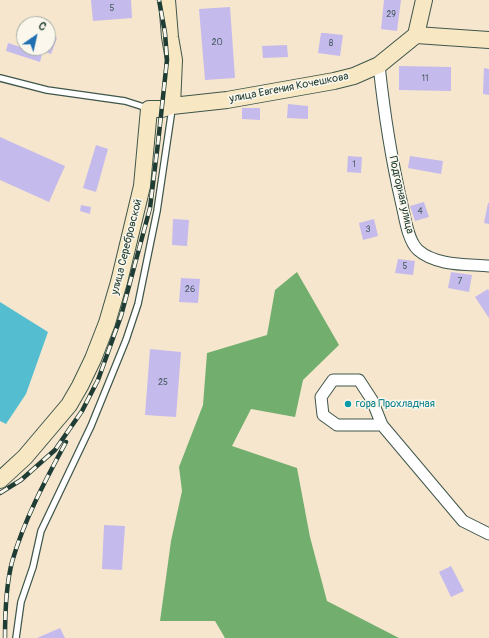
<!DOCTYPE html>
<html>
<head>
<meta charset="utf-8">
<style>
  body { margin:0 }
  #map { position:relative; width:489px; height:638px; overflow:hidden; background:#f6e6ce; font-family:Pangolin,sans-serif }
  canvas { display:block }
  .north { position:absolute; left:16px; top:16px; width:40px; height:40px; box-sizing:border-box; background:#fbf7ec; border:1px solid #a3ada2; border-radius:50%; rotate:34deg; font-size:11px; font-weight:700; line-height:16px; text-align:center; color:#1f3d34 }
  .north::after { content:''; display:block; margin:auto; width:14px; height:18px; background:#1f6fb2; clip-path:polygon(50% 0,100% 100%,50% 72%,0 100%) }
</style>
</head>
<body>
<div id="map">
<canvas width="489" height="638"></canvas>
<div class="north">С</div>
</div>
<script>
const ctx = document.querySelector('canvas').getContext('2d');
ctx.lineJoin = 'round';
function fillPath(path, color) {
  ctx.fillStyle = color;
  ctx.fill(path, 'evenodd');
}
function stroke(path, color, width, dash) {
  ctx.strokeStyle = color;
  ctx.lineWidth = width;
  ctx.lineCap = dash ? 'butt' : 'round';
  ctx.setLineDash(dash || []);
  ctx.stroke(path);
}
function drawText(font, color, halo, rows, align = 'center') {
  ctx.font = font + ' Pangolin,sans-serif';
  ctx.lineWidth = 3;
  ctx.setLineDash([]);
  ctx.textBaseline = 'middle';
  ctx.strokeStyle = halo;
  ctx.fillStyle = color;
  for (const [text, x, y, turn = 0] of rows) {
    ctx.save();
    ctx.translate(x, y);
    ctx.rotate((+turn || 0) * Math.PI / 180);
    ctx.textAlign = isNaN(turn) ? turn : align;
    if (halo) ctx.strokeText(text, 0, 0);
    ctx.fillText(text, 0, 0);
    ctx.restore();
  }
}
fillPath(new Path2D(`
  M297 272 339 345 303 380 295 417 251 409 232 446 297 468 310 537 327 601 399 638H225L215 621H160L171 541 182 491 179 467 203 405 207 353 267 335 275 290Z`), '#72af6f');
fillPath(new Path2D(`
  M0 302 48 332 26 394 6 424 0 421Z`), '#54bed0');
fillPath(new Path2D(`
  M91 0H131L132 18 93 21Z
  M384 0H401L397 31 381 29Z
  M230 7 235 78 205 80 199 9Z
  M321 33H325L343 35 340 56 318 53Z
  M48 35 57 38 51 54 39 50 40 48H48Z
  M8 43 42 54 40 62 6 51Z
  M287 45 288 57 263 58 262 46Z
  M399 66 451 67V91L399 90Z
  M484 68 489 69V95L483 94Z
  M288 104 308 106V119L287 118Z
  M242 108H260V120L242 119Z
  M0 137 65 166 49 202 0 180Z
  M96 145 108 149 96 192 83 188Z
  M348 156 362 157 361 173 347 172Z
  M410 156 443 161 441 174 408 168Z
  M424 202 429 217 415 221 410 206Z
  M488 203H489V224L484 223Z
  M81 205 91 207 90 214 80 211Z
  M173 219 189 220 187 246 172 245Z
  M374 219 378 236 363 240 359 223Z
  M398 259 415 261 413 275 395 273Z
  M451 272 472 275 469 292 448 288Z
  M181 278 200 279 198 303 179 302Z
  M488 289 489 291V318L475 297Z
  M150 349 181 352 176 417 145 415Z
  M104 525 125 526 122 570 102 569Z
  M451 566 464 591 451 597 439 572Z
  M60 628 65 638H37Z`), '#c5baec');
const lane = new Path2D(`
  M0 78 47 90 125 101 147 108
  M16 638 21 602 33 567 41 531 91 426 126 340 138 304 157 211 172 109`);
const street = new Path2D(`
  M379 65C384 112 391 158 402 205 405 218 408 241 418 250 436 266 467 264 489 266
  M382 425H337L323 415 321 397 333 380H359L372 400 382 425 463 521 489 534`);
const secondary = new Path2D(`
  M167 0 170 37 174 60 172 106
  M416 35 424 0
  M0 480 25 457 69 405 80 386 93 359 107 323 119 282 142 186 149 109H162L172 106 227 100 334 81 354 76 379 65 416 35 489 40`);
stroke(lane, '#3f564b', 8);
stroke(street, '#3f564b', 13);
stroke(secondary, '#3f564b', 18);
stroke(lane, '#fff', 5.5);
stroke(street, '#fff', 11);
stroke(secondary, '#f7e8c3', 16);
const rail = new Path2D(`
  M0 493 21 480 55 450 82 411 98 380 121 316 150 208 158 143 167 60 165 33 159 0
  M5 638C5 614 6 585 12 562 24 520 45 481 66 442`);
stroke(rail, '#1f3d34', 4.5);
stroke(rail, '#fbf7ec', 3, [9]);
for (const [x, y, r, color] of [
  [348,404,4,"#0f9aa8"]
]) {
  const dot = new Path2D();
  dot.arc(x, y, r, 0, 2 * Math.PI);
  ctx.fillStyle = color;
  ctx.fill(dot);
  stroke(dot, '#fbf7ec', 1.5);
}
drawText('9px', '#485c62', null, [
  ["5",112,9],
  ["29",391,15],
  ["20",217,43],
  ["8",331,44],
  ["11",425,79],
  ["1",354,165],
  ["4",420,212],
  ["3",368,230],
  ["5",405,267],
  ["7",460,282],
  ["26",190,290],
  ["25",163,383]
]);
drawText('11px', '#1f3d34', '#fbf7ec', [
  ["улица Евгения Кочешкова",289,88,-11],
  ["Подгорная улица",401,195,77],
  ["улица Серебровской",127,247,-76]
]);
drawText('11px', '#0d838f', '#fbf7ec', [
  ["гора Прохладная",356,404]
], 'left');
</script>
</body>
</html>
